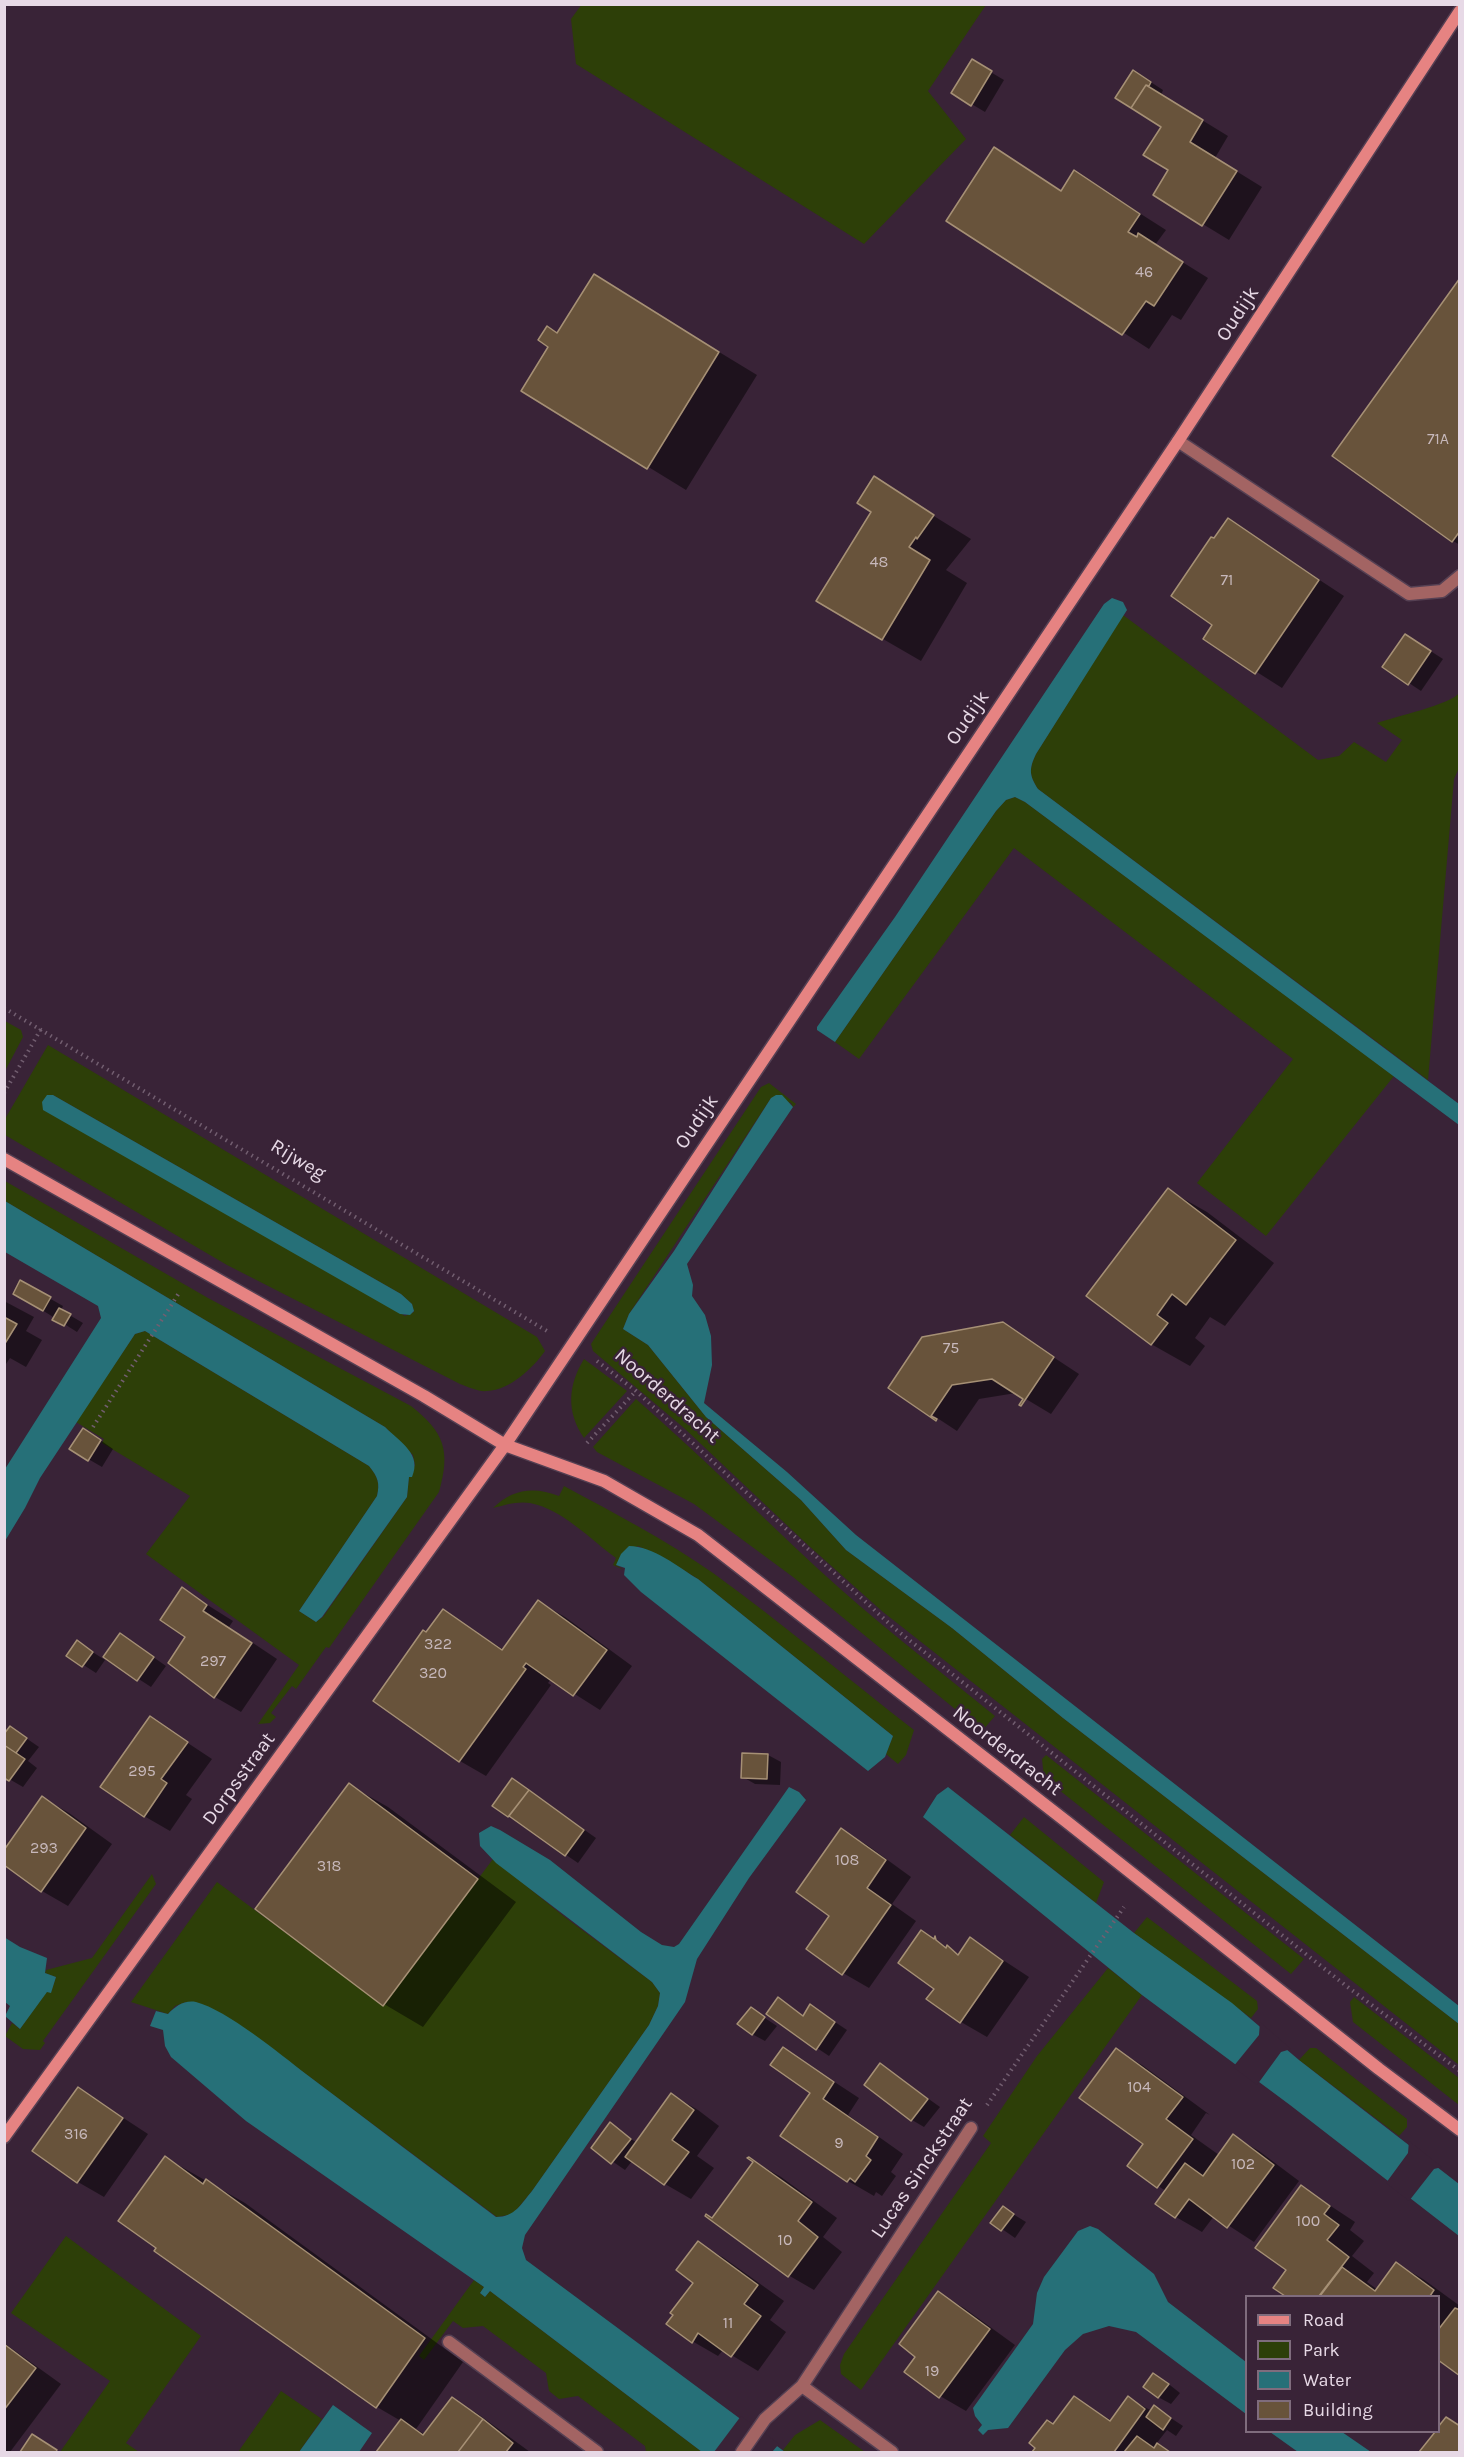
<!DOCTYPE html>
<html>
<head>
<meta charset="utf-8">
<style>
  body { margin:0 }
  #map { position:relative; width:1464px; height:2457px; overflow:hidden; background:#392337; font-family:Karla,sans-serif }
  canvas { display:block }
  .frame { position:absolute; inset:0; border:6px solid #e7d9e6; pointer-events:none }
  .legend { position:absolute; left:1245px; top:2295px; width:195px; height:138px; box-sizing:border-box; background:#392337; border:2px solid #7f6c7d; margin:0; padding:8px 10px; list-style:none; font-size:18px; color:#e7d9e6 }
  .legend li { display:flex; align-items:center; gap:12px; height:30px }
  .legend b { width:30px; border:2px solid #7f6c7d }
</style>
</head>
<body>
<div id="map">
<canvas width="1464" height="2457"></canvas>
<div class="frame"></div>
<ul class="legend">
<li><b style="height:8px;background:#e68382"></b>Road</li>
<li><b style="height:16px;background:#2d3f08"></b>Park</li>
<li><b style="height:16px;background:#267078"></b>Water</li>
<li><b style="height:16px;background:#68533b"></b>Building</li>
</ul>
</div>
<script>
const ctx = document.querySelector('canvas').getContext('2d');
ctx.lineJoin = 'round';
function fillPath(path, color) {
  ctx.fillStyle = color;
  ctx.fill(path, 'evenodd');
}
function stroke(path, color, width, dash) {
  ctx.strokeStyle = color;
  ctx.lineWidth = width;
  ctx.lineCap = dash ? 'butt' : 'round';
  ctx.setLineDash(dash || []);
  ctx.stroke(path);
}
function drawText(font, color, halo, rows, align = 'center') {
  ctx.font = font + ' Karla,sans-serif';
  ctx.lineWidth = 5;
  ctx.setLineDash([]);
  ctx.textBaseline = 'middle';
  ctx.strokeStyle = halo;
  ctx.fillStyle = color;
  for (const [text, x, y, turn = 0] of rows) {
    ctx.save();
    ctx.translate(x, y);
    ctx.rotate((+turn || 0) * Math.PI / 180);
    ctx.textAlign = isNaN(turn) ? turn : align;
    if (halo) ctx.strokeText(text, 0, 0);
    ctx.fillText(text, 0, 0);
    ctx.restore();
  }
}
fillPath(new Path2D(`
  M582 4 986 5 928 91 966 139 864 244 576 64 571 19Z
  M1123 615 1318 760 1339 756 1354 742 1386 762 1402 740 1377 723C1394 717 1452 704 1459 693V768L1454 779 1428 1080 1038 789C1029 775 1029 769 1036 754Z
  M1015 797 1025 802 1394 1076 1266 1236 1197 1183 1293 1059 1014 848 859 1059 835 1042 996 811 1006 800Z
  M5 1021 21 1030 23 1037 5 1071Z
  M48 1045 537 1337 545 1351C533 1368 510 1390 487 1391 479 1392 468 1387 460 1384L227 1265 5 1135V1119ZM47 1095H53L401 1294 412 1304 414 1312 405 1316Z
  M769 1083 796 1104 793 1107 791 1103 771 1098 629 1314 623 1329 648 1345 706 1417 801 1500 846 1550 952 1628 1063 1718 1459 2024V2065L883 1612 809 1546 684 1428 593 1351 591 1344 761 1087Z
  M5 1181 208 1298 411 1406C444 1432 451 1450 439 1492L329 1648 326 1647 296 1689 292 1686 271 1713 276 1717 270 1723 258 1724 299 1665 146 1554 190 1496 102 1443 104 1439 76 1422 135 1334 145 1331 369 1466C378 1477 380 1483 377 1496L299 1611 316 1622 323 1617 407 1497 409 1476 415 1465 413 1455 385 1427 5 1201Z
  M584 1359 627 1391 584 1438C566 1412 568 1385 584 1359Z
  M636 1399C698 1453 756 1511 816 1567 873 1620 935 1667 995 1716L982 1731 793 1577 694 1504 597 1452 593 1447Z
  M564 1486C614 1513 666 1540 713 1573 782 1623 847 1678 914 1730L906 1755 898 1764 886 1754 893 1736 698 1579 666 1559 638 1546 616 1565 624 1570 613 1565 616 1558C590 1539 562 1509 530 1503 517 1501 505 1505 493 1508 512 1489 534 1486 559 1496Z
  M1046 1755 1304 1959 1291 1974 1044 1778 1042 1759Z
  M1024 1817 1104 1882 1096 1903 1010 1835Z
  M493 1859 566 1918 652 1982 660 1993 658 2006 649 2025 532 2191 513 2214 497 2217 267 2045 186 2002 175 2006 168 2014 131 2002 217 1882 383 2005Z
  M152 1874 156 1884 43 2041 45 2043 40 2050 23 2049 5 2036 12 2023 20 2029 47 1991 51 1992 56 1977 45 1973 46 1970 92 1958Z
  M1147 1917 1257 2001 1258 2009 1251 2018 1134 1933Z
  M1108 1968 1142 1995 861 2390 841 2374 840 2365 844 2354 991 2143 983 2136 1037 2056Z
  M1354 1997 1459 2078V2105L1353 2022 1350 2002Z
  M1310 2048H1316L1407 2119V2127L1399 2136 1299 2060Z
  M66 2236 201 2336 126 2443 139 2452H60L110 2381 11 2313Z
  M474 2280 484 2287 480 2293 485 2297 490 2291 702 2452H646L645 2446 578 2396 559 2399 549 2391 546 2373 483 2326 463 2328 453 2321 424 2360 419 2356Z
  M281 2391 322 2419 299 2452H238Z
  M820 2420 865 2452H785L783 2450 795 2435Z`), '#2d3f08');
fillPath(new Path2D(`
  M1112 598 1123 602 1127 610 1036 754C1029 769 1029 775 1038 789L1459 1104V1125L1025 802 1015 797 1006 800 996 811 835 1042 817 1030V1027L895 917 1104 604Z
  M47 1095H53L401 1294 412 1304 414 1311 410 1315 400 1314 43 1110 42 1102Z
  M776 1095H782L793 1107 687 1264 693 1285 692 1296 705 1315 711 1336 712 1365 704 1403 787 1472 856 1535 1459 2006V2024L1063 1718 952 1628 846 1550 801 1500 706 1417 648 1345 623 1329 629 1314 674 1251 771 1098Z
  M5 1201 385 1427C401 1443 422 1454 412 1477H409L407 1497 322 1617 316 1622 299 1611 377 1496C380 1483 378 1477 369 1466L145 1331 135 1334 40 1478 25 1508 5 1541V1469L101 1318 98 1306 5 1252Z
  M629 1546C653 1546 678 1567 698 1579L893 1736 885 1757 868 1771 641 1592 624 1575 625 1568 616 1565 621 1554Z
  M789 1787 799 1792 806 1800 749 1878 697 1959 685 2002 525 2235 522 2248 526 2260 785 2452H702L490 2291 485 2297 480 2293 484 2287 246 2121 171 2057 165 2046 163 2030 150 2026 156 2011 168 2014C176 2006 184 2000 196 2002 227 2010 280 2054 306 2074 370 2122 433 2170 496 2217 515 2217 521 2204 532 2191L649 2025 658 2006 660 1993 652 1982 496 1863 480 1846 479 1833 491 1826 500 1830 550 1860 641 1932 662 1945 674 1947 679 1944Z
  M948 1787 1134 1933 1232 2003 1299 2060 1459 2184V2236L1290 2105 1142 1995 923 1817 937 1795Z
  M4 1937 20 1947 47 1958 45 1973 56 1977 51 1993 47 1992 20 2029 5 2016 10 2006 5 2002Z
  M1090 2226 1098 2229 1154 2274 1168 2302 1246 2362V2414L1136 2332 1109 2326 1083 2334 1065 2350 1008 2428 988 2430 983 2435 978 2430 982 2425 975 2416 973 2408 1033 2324 1037 2293 1044 2277 1078 2231Z
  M333 2405 372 2433 359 2452H299Z
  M1270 2432H1342L1371 2452H1298Z`), '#267078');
fillPath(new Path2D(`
  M1260 2022 1291 2049 1281 2052 1257 2085 1233 2067 1259 2035Z
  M1409 2141 1442 2167 1434 2169 1409 2201 1386 2183 1408 2153Z
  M741 2416 779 2444 772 2452H714Z`), '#392337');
fillPath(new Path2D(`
  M972 61 1004 80 985 112 953 93Z
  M1146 79 1163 90 1161 95 1228 136 1215 158 1262 187 1229 240 1155 195 1170 170 1163 126 1117 97Z
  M995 149 1062 191 1075 172 1166 230 1155 245 1208 278 1181 320 1172 315 1149 349 948 220Z
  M594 276 757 375 686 490 523 390Z
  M1460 281V545L1453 541Z
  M874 479 971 539 946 570 967 583 921 661 883 639 873 512Z
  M1228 520 1344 596 1282 688 1205 639 1215 625 1214 540Z
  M1418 643 1443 659 1421 691 1409 683Z
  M1168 1190 1207 1212 1274 1263 1225 1326 1210 1317 1195 1338 1205 1346 1190 1366 1151 1344Z
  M21 1282 63 1306 61 1310 83 1323 77 1332 15 1293Z
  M4 1301 34 1317 26 1331 42 1340 26 1367 10 1358 4 1367Z
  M1003 1324 1079 1374 1051 1414 1016 1393 979 1399 957 1431 890 1387Z
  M96 1437 113 1449 102 1467 71 1449Z
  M182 1589 233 1621 229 1627 277 1659 241 1712 215 1697 170 1663 187 1637Z
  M539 1602 565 1617 632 1666 600 1710 551 1679 548 1683 551 1685 486 1776 460 1761 375 1701 443 1611 504 1650Z
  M77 1642 105 1660 96 1673 68 1655Z
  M133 1643 166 1666 151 1687 105 1657Z
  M150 1718 212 1759 186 1795 192 1799 170 1831 144 1816Z
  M23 1736 39 1747 28 1761 37 1768 23 1787 4 1776Z
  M768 1755 781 1762 780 1785 755 1784 743 1777Z
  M349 1785 388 1807 516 1902 423 2027 384 2004 257 1909Z
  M525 1788 596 1838 578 1863 494 1806Z
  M43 1798 69 1813 112 1844 68 1906 42 1891 4 1864Z
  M841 1830 867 1845 911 1877 892 1904 916 1921 869 1988 843 1973 831 1915Z
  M922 1932 960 1955 971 1939 1029 1977 987 2037 961 2022 936 1988Z
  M778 1999 804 2016 823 2014 847 2030 829 2056 817 2048Z
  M751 2009 777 2026 765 2041 752 2034Z
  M784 2049 859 2098 848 2115 903 2154 891 2172 896 2176 882 2196 876 2192 874 2196 848 2181 812 2092Z
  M1116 2050 1142 2065 1210 2115 1206 2113 1191 2135 1219 2155 1233 2136 1259 2151 1299 2181 1254 2242 1214 2216 1202 2232 1176 2217 1166 2191 1158 2186Z
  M881 2065 940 2107 924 2127 912 2120Z
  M79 2089 148 2134 104 2197 78 2182Z
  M672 2095 698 2110 719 2126 697 2156 714 2168 691 2199 665 2184 632 2161 625 2170 593 2148 610 2124 637 2143Z
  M166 2158 245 2203 463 2362 416 2429 426 2435 452 2399 478 2414 530 2452H378L401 2421 377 2407 156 2251Z
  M755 2162 781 2177 837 2218 823 2237 842 2252 814 2290 788 2275Z
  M1302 2187 1355 2222 1350 2230 1364 2241 1352 2256 1374 2273 1367 2282 1378 2290 1397 2264 1423 2279 1460 2306 1438 2358V2296H1286L1275 2288 1288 2270Z
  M1003 2208 1026 2222 1015 2238 992 2222Z
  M698 2243 724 2258 784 2301 770 2320 786 2332 758 2371 723 2350 718 2356 692 2341 675 2315 695 2282Z
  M938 2293 964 2308 1015 2345 966 2411 940 2396 906 2371 917 2356Z
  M4 2343 61 2384 10 2452H4Z
  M1166 2382 1180 2393 1171 2404 1158 2397Z
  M1075 2398 1112 2421 1128 2398 1152 2411 1154 2407 1183 2426 1176 2436 1167 2430 1156 2444 1170 2452H1034Z
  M1460 2426V2452H1421L1437 2432Z
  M33 2436 46 2443 60 2452H21Z`), '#0007');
const building = new Path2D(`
  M972 59 992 71 971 106 951 93Z
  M1133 70 1151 82 1149 86 1146 85 1131 108 1115 98Z
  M1146 85 1203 120 1190 142 1237 171 1202 226 1153 195 1168 170 1143 155 1161 127 1131 108Z
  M994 147 1061 191 1074 170 1140 214 1128 232 1137 237 1138 233 1183 262 1154 306 1146 301 1122 335 946 221Z
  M594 274 719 352 647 469 521 391 548 347 538 340 547 326 557 333Z
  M1460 278V531L1452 542 1332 456Z
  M874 476 934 515 917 539 916 537 909 547 930 560 882 640 816 601 871 512 857 503Z
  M1228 518 1319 580 1255 674 1203 639 1212 625 1171 596 1211 537 1214 538Z
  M1405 634 1431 651 1408 685 1382 667Z
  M1168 1188 1236 1240 1186 1305 1172 1294 1157 1315 1168 1323 1151 1345 1086 1296Z
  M20 1280 51 1297 43 1311 13 1294Z
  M59 1308 71 1314 64 1326 52 1320Z
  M4 1317 17 1324 4 1345Z
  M1003 1322 1054 1357 1021 1406 1019 1405 1023 1399 992 1379 952 1385 931 1416 937 1419 936 1421 888 1388 922 1337Z
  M83 1428 101 1440 88 1461 69 1449Z
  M182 1587 207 1605 203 1611 252 1643 214 1698 168 1663 185 1637 160 1620Z
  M538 1600 607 1650 573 1696 526 1663 523 1667 526 1669 459 1762 373 1701 423 1630 426 1632 443 1609 502 1650Z
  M120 1633 154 1657 137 1681 103 1657Z
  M77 1640 93 1652 82 1667 66 1656Z
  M150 1716 188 1742 161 1779 167 1783 144 1817 100 1787Z
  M10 1726 27 1738 16 1753 4 1745V1734Z
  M4 1745 25 1759 9 1781 4 1778Z
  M742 1753 768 1754 767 1779 741 1778Z
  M512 1778 529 1790 508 1817 492 1806Z
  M349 1783 478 1879 383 2006 255 1909Z
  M529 1790 584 1830 565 1856 509 1816Z
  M42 1796 86 1828 41 1892 4 1865V1850Z
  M841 1828 886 1860 867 1888 891 1905 842 1975 806 1949 829 1916 796 1892Z
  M921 1930 934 1939 935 1936 936 1940 946 1948 947 1945 958 1955 970 1937 1003 1961 960 2023 926 1999 934 1989 898 1963Z
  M778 1997 803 2016 810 2004 835 2022 816 2050 766 2014Z
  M751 2007 765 2017 752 2035 737 2024Z
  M783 2047 834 2082 823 2099 878 2137 866 2156 871 2160 855 2182 850 2178 847 2182 780 2136 810 2093 770 2065Z
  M1116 2048 1183 2097 1166 2119 1193 2139 1157 2188 1127 2166 1143 2144 1079 2098Z
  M880 2063 928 2099 911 2121 864 2085Z
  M78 2087 123 2118 77 2183 32 2151Z
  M671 2093 694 2110 672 2140 689 2152 664 2185 625 2157Z
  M610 2122 631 2139 611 2164 591 2148Z
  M1233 2134 1274 2165 1227 2228 1189 2199 1175 2218 1155 2204 1185 2163 1203 2176Z
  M165 2156 203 2184 206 2179 425 2338 376 2408 154 2251 156 2248 118 2221Z
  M749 2157 812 2202 798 2221 818 2237 788 2277 705 2216 706 2214 712 2218 753 2162 747 2158Z
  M1301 2185 1330 2206 1324 2214 1339 2225 1327 2240 1349 2257 1319 2296H1285L1273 2288 1286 2270 1255 2248Z
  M1003 2206 1014 2214 1001 2231 990 2223Z
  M698 2241 758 2285 744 2304 761 2316 731 2357 698 2333 692 2343 666 2324 673 2315 670 2313 693 2283 676 2270Z
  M1396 2262 1434 2290 1430 2296H1320L1342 2267 1375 2291Z
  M938 2291 990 2329 939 2398 904 2372 915 2357 899 2344Z
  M1455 2308 1460 2310V2376L1438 2360V2330Z
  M4 2344 36 2368 4 2410Z
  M1153 2373 1169 2384 1158 2398 1143 2387Z
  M1074 2396 1110 2421 1128 2396 1145 2409 1114 2452H1032L1035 2448 1029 2443 1047 2420 1053 2424Z
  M452 2397 483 2419 458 2452H376L401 2419 423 2435Z
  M1154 2405 1171 2418 1163 2430 1146 2417Z
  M1446 2417 1460 2426V2452H1419L1435 2432H1438V2427Z
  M483 2419 513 2443 506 2452H458Z
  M32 2434 57 2450 56 2452H20Z
  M1137 2436 1154 2448 1157 2443 1170 2452H1124Z`);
fillPath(building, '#68533b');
stroke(building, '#a69075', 1.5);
const lane = new Path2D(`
  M1178 441 1409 594 1442 591 1460 576`);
const street = new Path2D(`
  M449 2342 597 2452
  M802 2386 892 2452
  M742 2452 765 2419 802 2386 971 2128`);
const secondary = new Path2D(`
  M4 1159 424 1396 505 1445 604 1481 698 1535 1067 1822 1379 2069 1460 2130
  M4 2137 505 1445 1178 441 1460 11`);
stroke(lane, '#554053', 15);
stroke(street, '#554053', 15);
stroke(secondary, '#554053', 15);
stroke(new Path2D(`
  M4 1008 547 1331
  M4 1093 41 1029
  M597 1361 636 1391 894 1628 1345 1985 1460 2071
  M93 1427 179 1293
  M587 1443 636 1391
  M987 2105 1124 1907`), '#725e70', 4, [1.5, 4.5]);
stroke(lane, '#a36463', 12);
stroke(street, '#a36463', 12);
stroke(secondary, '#e68382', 12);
drawText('16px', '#c7b8bb', null, [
  ["46",1144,272],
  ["71A",1438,439],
  ["48",879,562],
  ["71",1227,580],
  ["75",951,1348],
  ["322",438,1644],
  ["297",213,1661],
  ["320",433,1673],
  ["295",142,1771],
  ["293",44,1848],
  ["108",847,1860],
  ["318",329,1866],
  ["104",1139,2087],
  ["316",76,2134],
  ["9",839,2143],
  ["102",1243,2164],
  ["100",1308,2221],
  ["10",785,2240],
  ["11",728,2323],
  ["19",932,2371]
]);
drawText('20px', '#e7d9e6', '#392337', [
  ["Oudijk",1238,314,-57],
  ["Oudijk",968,718,-56],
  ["Oudijk",697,1122,-56],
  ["Rijweg",298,1160,31],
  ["Noorderdracht",667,1396,41],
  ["Noorderdracht",1007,1751,38],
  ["Dorpsstraat",239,1779,-54],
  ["Lucas Sinckstraat",922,2168,-56]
]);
</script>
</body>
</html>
